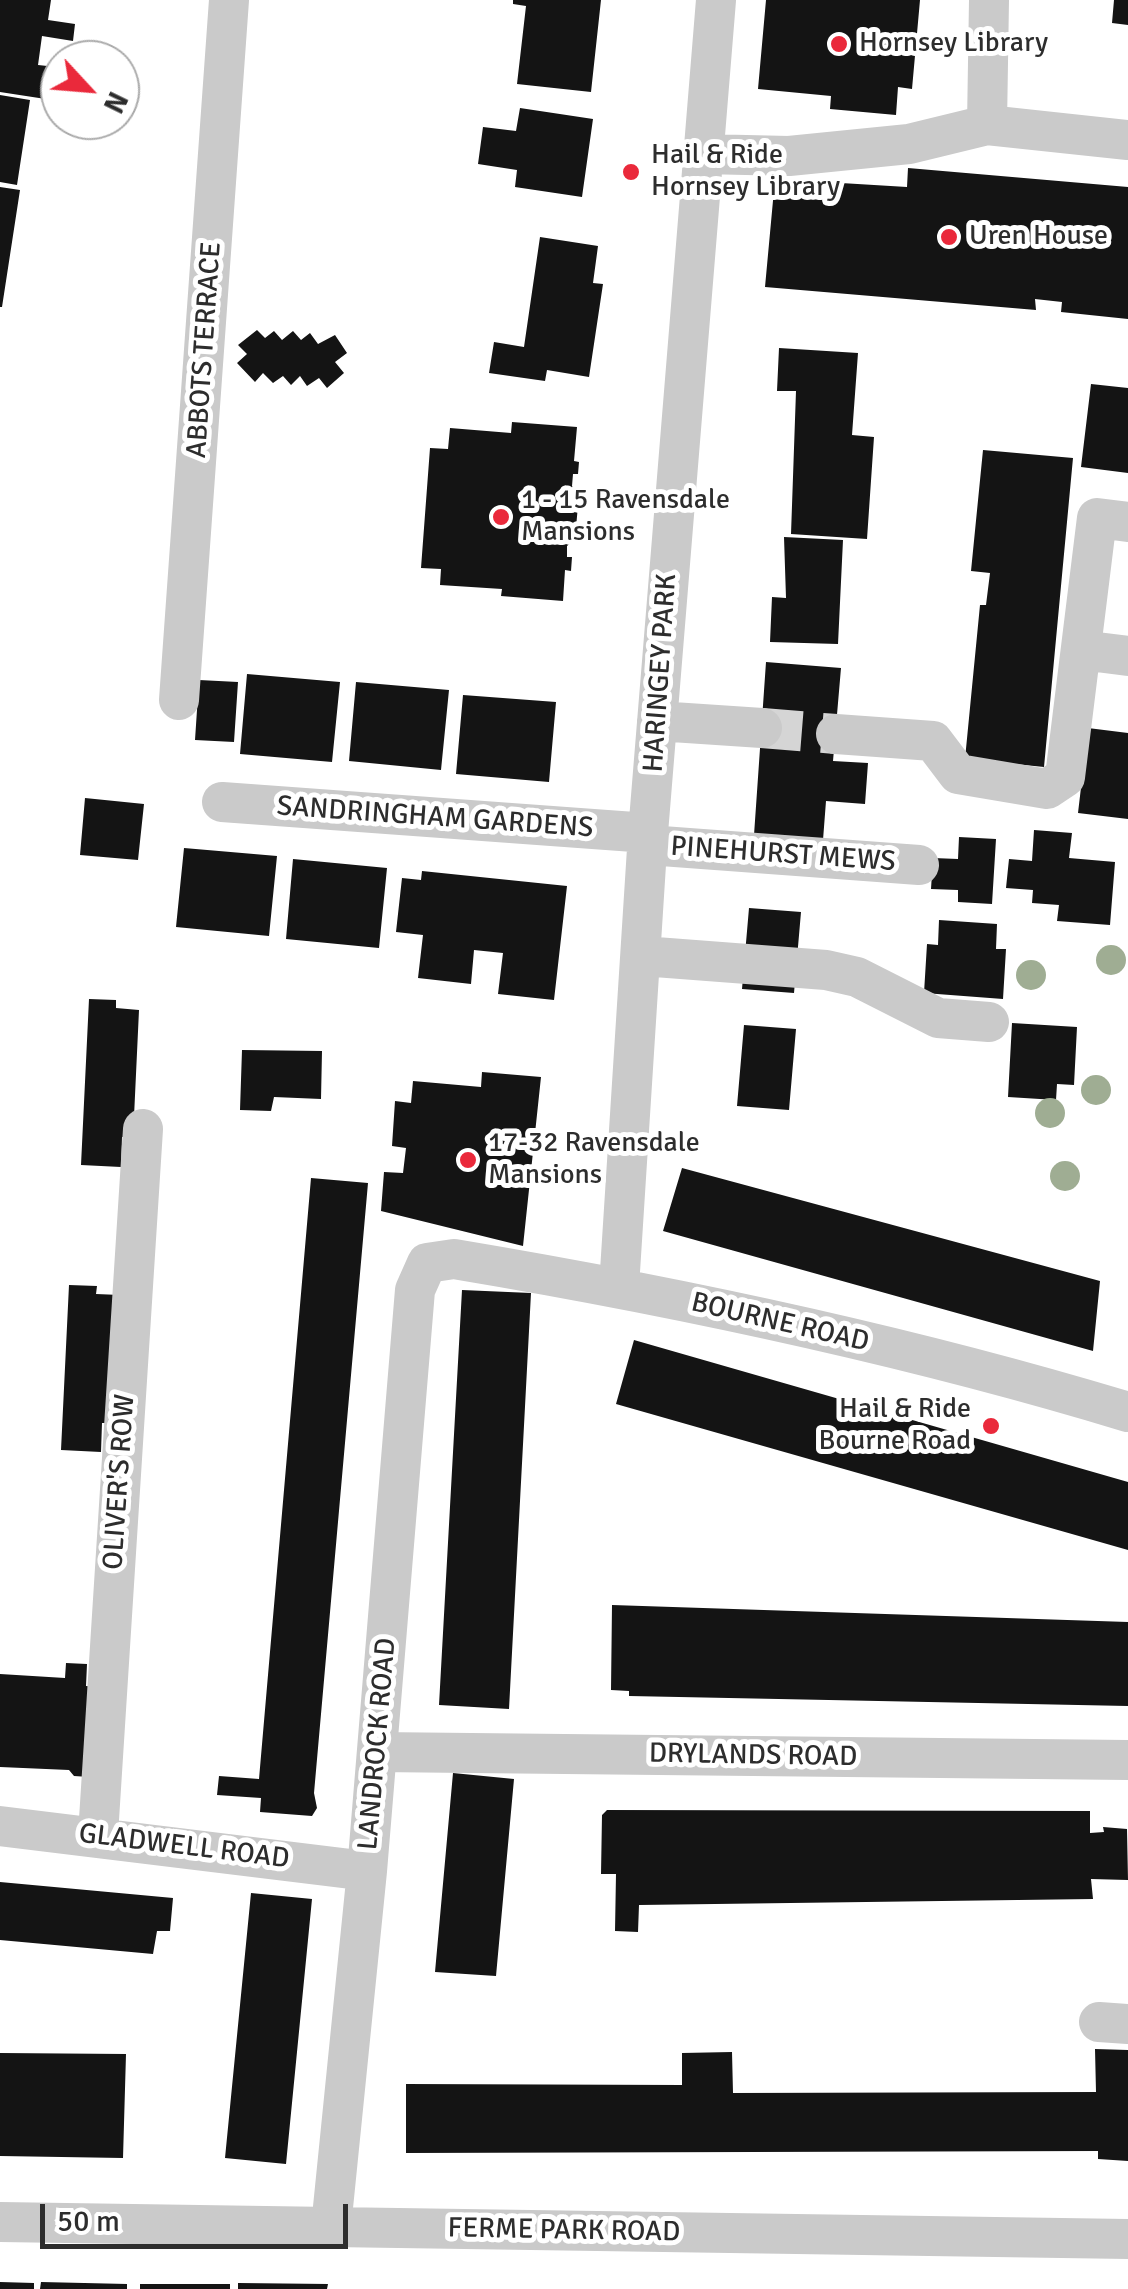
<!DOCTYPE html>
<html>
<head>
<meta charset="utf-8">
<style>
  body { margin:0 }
  #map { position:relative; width:1128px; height:2289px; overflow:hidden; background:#fff; font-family:Signika,sans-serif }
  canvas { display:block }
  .north { position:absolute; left:40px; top:40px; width:100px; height:100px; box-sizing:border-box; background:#fff; border:2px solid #ababab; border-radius:50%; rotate:116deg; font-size:28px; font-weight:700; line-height:40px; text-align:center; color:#2d2d2d }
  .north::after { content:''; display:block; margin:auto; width:35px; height:45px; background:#ea293b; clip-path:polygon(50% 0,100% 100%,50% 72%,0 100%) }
  .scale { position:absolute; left:40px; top:2204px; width:308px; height:45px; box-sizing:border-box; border:5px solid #2d2d2d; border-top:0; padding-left:12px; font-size:30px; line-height:35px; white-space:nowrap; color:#2d2d2d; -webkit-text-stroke:8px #fff; paint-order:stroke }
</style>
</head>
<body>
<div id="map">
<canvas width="1128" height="2289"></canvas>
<div class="north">N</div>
<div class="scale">50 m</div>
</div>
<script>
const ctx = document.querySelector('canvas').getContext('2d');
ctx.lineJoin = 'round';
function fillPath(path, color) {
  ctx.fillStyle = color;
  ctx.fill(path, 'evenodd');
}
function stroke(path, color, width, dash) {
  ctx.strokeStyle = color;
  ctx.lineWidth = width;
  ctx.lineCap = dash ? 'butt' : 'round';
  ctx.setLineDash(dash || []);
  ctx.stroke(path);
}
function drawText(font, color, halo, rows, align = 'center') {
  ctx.font = font + ' Signika,sans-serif';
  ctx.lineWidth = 10;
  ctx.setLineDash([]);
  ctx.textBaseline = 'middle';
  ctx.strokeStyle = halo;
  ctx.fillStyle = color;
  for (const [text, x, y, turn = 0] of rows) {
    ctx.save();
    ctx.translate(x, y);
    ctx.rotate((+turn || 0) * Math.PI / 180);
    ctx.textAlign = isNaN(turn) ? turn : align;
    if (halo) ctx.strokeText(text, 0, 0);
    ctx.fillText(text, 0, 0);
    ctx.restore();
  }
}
fillPath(new Path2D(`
  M0 0H51L48 20 75 24 73 41 42 36 38 65 57 67 52 100 0 92Z
  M513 0H601L591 92 517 84 526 6 513 4Z
  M766 0H920L912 89 898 87 896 115 830 109 831 96 758 89Z
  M1114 0H1128V25L1112 23Z
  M0 95 30 100 17 185 0 182Z
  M520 108 593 119 582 197 515 187 517 170 478 164 483 127 516 131Z
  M908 168 1128 187V319L1061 312 1062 302 1035 299 1036 310 765 287 775 179 907 187Z
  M0 187 20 190 2 307H0Z
  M540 237 598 246 593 283 603 284 589 377 547 370 545 381 489 373 494 342 524 347Z
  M257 330 265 338 274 331 282 340 293 331 301 340 310 333 318 344 335 335 347 353 335 362 344 373 327 388 319 378 307 386 300 376 291 385 283 376 273 383 263 373 255 382 237 363 247 354 238 345Z
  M779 348 858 353 852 435 874 437 867 539 791 534 796 391H777Z
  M1091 384 1128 388V473L1081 467Z
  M512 422 577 427 574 461 579 462 578 474H573L572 486 579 494 575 539 567 546V557H572L571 571 565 570 563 601 501 596 502 589 440 585 441 569 421 568 430 448 448 449 450 428 511 433Z
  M983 450 1073 458 1044 767 965 759 980 605H986L990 573 971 571Z
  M784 537 843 540 838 644 770 642 772 597 786 598Z
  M766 662 841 668 833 761 868 763 865 804 826 801 823 840 754 835Z
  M247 674 340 682 332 762 240 754Z
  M199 680 238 682 234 742 195 740Z
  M356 682 449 690 441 770 349 761Z
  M463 695 556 702 549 782 456 774Z
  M1088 728 1128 733V819L1078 813Z
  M85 798 144 804 138 860 80 855Z
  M1034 830 1072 833 1069 858 1115 862 1110 925 1057 921 1059 905 1032 903 1033 890 1006 888 1009 859 1032 861Z
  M959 837 996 839 992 904 958 902V890L931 889 933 858 958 859Z
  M184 848 277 856 269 936 176 927Z
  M293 859 387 868 379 948 286 939Z
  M422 871 567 886 554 1000 498 994 503 953 474 950 471 984 418 978 423 935 396 932 402 878 421 880Z
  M749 908 801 912 794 993 742 989Z
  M939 920 997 924 996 949H1006L1003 999 924 993 927 944 938 945Z
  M89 999 116 1000V1008L139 1010 133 1138 122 1137 121 1167 81 1165Z
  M1012 1023 1077 1027 1074 1085 1057 1084 1056 1100 1008 1097Z
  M744 1025 796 1029 789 1110 737 1106Z
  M242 1050 322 1051 321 1099 274 1097 271 1111 240 1110Z
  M482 1072 541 1077 523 1246 381 1211 384 1172 403 1173 406 1148 392 1146 395 1101 411 1103 413 1081 481 1087Z
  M682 1168 1100 1281 1093 1351 663 1231Z
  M311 1178 368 1183 314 1793 317 1808 312 1816 260 1812 261 1798 217 1795 219 1776 259 1779Z
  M69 1285 97 1286 96 1294 120 1295 113 1423H102L101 1452 61 1450Z
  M462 1290 531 1293 509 1709 439 1705Z
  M634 1340 1128 1482V1550L616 1404Z
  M612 1605 1128 1622V1706L629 1696V1691L611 1690Z
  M66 1663 87 1664 86 1686 98 1687 89 1777 74 1776 69 1770 0 1767V1674L65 1678Z
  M453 1773 514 1779 496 1976 435 1972Z
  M607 1810 1090 1811V1833L1104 1832 1103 1827 1127 1829 1128 1880 1091 1879 1093 1899 639 1905 638 1932 615 1931 616 1874H601L602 1815Z
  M0 1882 173 1898 170 1931H157L153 1954 0 1940Z
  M251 1893 312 1899 286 2164 225 2158Z
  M1095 2049 1128 2050V2161L1098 2159V2151L406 2153V2084L682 2085V2053L732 2052 733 2093 1096 2092Z
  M0 2053 126 2054 123 2158 0 2156Z
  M0 2282 34 2283V2289H0Z
  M41 2282 127 2284V2289H40Z
  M238 2283 328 2284 327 2289H238Z
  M140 2284H230V2289H140Z`), '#141414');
stroke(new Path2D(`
  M762 728 836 734`), '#d5d5d5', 40, [40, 20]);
stroke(new Path2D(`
  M987 125 989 0
  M703 154 789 156 909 144 987 125 1128 140
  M1081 650 1128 656
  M179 700 229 0
  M657 721 762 728
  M836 734 933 741 958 774 1047 789 1065 777 1097 518 1128 522
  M222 802 648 833
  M648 845 919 865
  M642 956 826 970 857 977 938 1018 989 1022
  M619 1287 648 833 716 0
  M377 1752 1128 1760
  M0 1826 367 1871
  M98 1835 143 1129
  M1099 2022 1128 2024
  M0 2222 1128 2239
  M331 2227 367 1871 415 1290 427 1263 454 1259C681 1297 907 1345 1128 1412`), '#cacaca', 40);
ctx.fillStyle = '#9fad93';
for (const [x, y] of [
  [1111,960],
  [1031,975],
  [1096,1090],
  [1050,1113],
  [1065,1176]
]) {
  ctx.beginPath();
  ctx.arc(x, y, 15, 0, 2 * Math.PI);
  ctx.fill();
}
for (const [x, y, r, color] of [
  [839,44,10,"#ea293b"],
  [631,172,10,"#ea293b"],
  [949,237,10,"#ea293b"],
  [501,517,10,"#ea293b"],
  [468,1160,10,"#ea293b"],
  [991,1426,10,"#ea293b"]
]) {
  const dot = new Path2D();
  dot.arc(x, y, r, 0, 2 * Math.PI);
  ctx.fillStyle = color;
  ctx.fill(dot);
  stroke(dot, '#fff', 4);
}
drawText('28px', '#2d2d2d', '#fff', [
  ["Hornsey Library",859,44],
  ["Hail & Ride",651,156],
  ["Hornsey Library",651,188],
  ["Uren House",969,237],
  ["1 - 15 Ravensdale",521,501],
  ["Mansions",521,533],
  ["17-32 Ravensdale",488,1144],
  ["Mansions",488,1176],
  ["Hail & Ride",971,1410,"right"],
  ["Bourne Road",971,1442,"right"]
], 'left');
drawText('28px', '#2d2d2d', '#fff', [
  ["ABBOTS TERRACE",205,350,-86],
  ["HARINGEY PARK",661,673,-86],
  ["SANDRINGHAM GARDENS",435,818,4],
  ["PINEHURST MEWS",783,855,4],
  ["BOURNE ROAD",780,1323,13],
  ["OLIVER'S ROW",120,1482,-86],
  ["LANDROCK ROAD",378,1744,-85],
  ["DRYLANDS ROAD",753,1756,1],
  ["GLADWELL ROAD",184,1847,7],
  ["FERME PARK ROAD",564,2231,1]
]);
</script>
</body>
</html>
